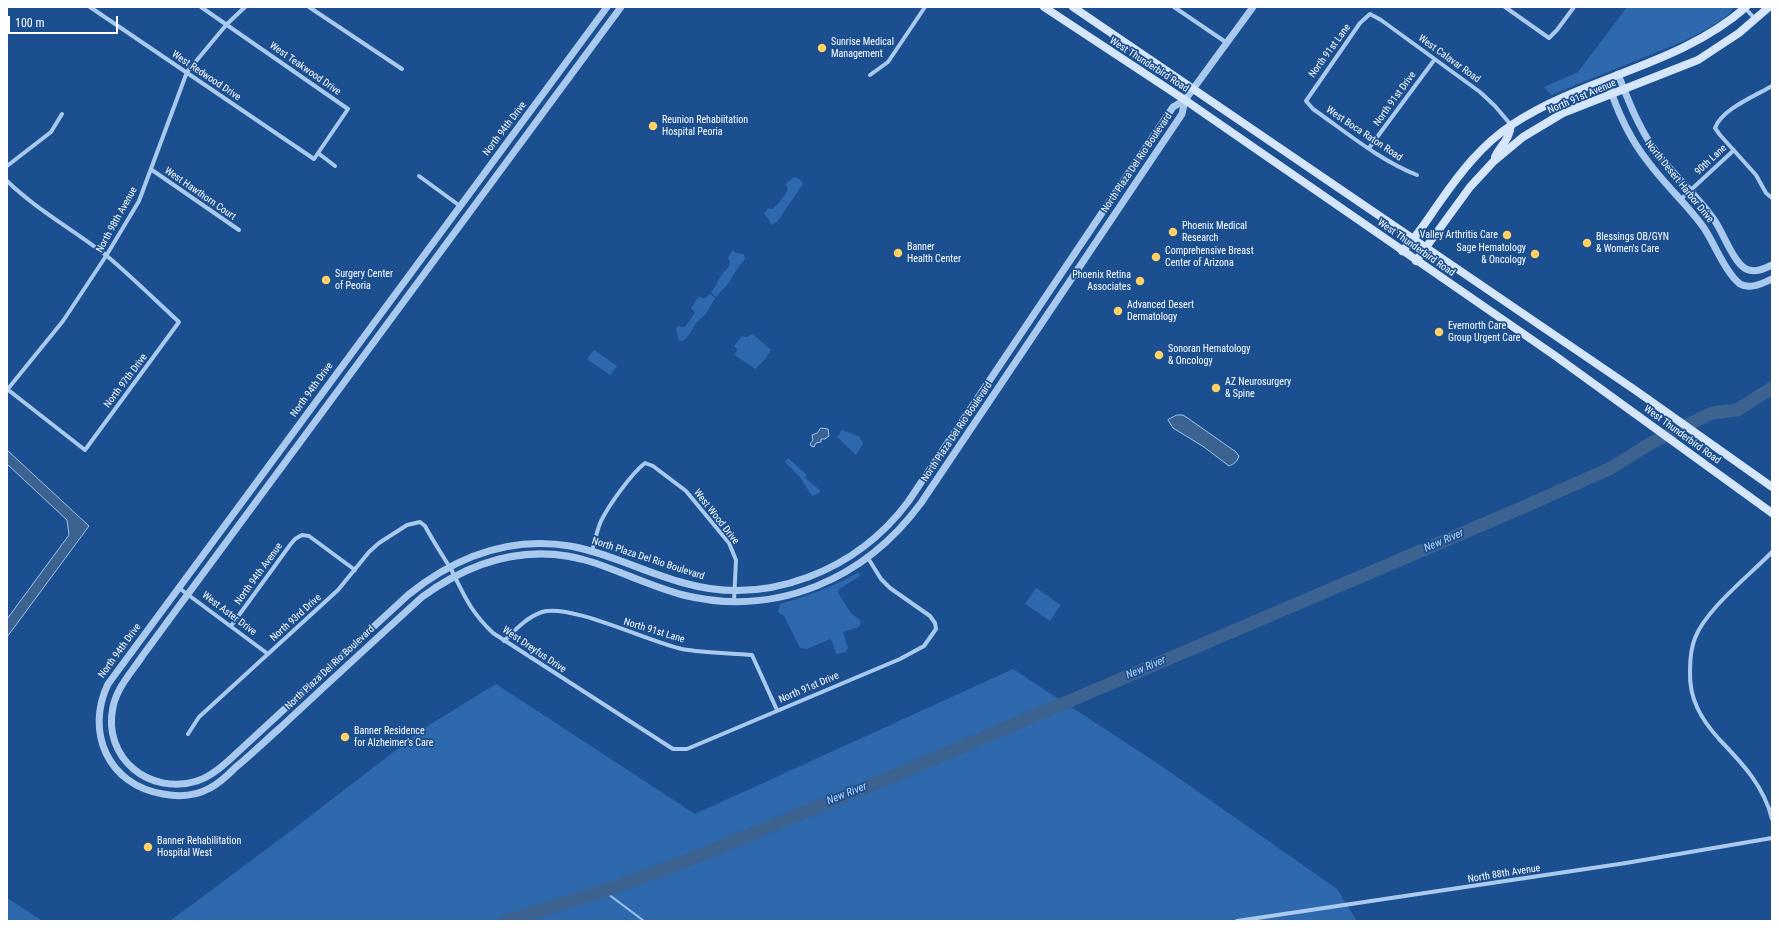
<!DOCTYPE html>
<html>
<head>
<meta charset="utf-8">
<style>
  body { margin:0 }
  #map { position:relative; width:1779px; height:928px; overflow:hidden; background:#1b4f8f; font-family:"Roboto Condensed",sans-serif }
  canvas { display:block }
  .frame { position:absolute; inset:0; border:8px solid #fff; pointer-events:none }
  .scale { position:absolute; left:8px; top:16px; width:110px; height:18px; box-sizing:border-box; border:2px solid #fff; border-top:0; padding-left:5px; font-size:12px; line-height:14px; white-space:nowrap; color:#fff; -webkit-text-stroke:3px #1b4f8f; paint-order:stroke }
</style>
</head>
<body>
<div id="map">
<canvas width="1779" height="928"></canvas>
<div class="frame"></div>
<div class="scale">100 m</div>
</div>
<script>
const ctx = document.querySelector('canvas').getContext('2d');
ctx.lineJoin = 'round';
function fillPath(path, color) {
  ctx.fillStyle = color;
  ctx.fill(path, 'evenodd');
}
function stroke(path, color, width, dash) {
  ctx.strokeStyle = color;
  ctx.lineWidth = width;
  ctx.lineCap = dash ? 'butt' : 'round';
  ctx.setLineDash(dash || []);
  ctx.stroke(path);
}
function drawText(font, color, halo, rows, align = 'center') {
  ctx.font = font + ' "Roboto Condensed",sans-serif';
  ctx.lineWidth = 3.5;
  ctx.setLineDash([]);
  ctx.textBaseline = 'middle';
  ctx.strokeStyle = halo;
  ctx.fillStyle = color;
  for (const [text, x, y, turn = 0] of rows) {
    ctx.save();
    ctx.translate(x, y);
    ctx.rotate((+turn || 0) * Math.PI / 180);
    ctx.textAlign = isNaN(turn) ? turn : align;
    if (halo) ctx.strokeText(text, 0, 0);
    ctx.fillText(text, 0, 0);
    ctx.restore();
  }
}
fillPath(new Path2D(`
  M1627 7H1734C1729 19 1694 36 1682 42L1551 95 1544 87 1578 72Z
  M794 177 800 179 803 184 777 222 771 225 768 218 764 214 768 208 772 209 778 204 788 190 786 184Z
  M733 250 736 253 744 254 745 259 739 266 728 284 716 297 711 293 721 276 729 266 730 262 728 258Z
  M710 294 715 298 706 314 697 322 688 336 683 341H679L676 329 679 325 681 327H685L695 313 691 308 699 296 704 299Z
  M753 334 771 350 765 359 755 369 735 355 737 349 734 346 742 336 747 337Z
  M594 350 617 366 610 375 587 359Z
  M842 430 860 437 863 444 856 455 837 437Z
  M788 458 807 475 805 478 820 490 819 493 812 496 799 476 785 462Z
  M859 572 860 576 839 589 838 593 851 613 861 621 859 627 843 632 848 648 846 652 836 654 833 644 830 639 807 649 800 648 784 616 778 612 780 604C808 596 833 587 859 572Z
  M1036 588 1061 605 1050 621 1025 604Z
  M1013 669 1163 767 1337 889 1357 921H170L292 830 426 727 496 684 695 814Z
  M7 898 43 921H7Z`), '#2e69ad');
const water = new Path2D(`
  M1177 415H1183L1189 419 1236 452 1239 456C1237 462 1234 464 1229 466L1204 447 1173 428 1168 420Z
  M821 428 828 429 829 436 825 439H821V442L816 443 814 447 811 446 810 444 813 440 812 435 817 433Z
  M7 450 89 526 7 637V619L69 535 67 520 7 464Z`);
fillPath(water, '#3c6290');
stroke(water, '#9cc4f0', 1);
stroke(new Path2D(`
  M604 891 644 921`), '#9cc4f0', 2);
stroke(new Path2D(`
  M506 921 604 891 688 860 908 770 1519 509 1611 468 1651 443 1712 413 1737 410 1772 388`), '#3c6290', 13);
stroke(new Path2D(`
  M90 7 314 159 348 109 201 7
  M309 7 402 69
  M1174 7 1227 43
  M1505 7 1549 38 1557 30 1574 7
  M1744 7 1756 20
  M870 75 888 62 925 7
  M1772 86C1755 96 1722 109 1715 128L1720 135 1756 175 1766 193 1772 198
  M1369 148 1435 59
  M318 153 335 166
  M7 166 51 132 62 114
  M152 170 239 230
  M1417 175C1379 160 1346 132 1313 109L1306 101 1360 23 1370 14 1381 20 1480 92 1495 106 1511 125
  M419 176 460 206
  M7 181C37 210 74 230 107 256 132 277 155 300 179 322L85 450 7 389
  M1681 199 1734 150
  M7 390 63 321 106 256 139 201 187 72 227 24 245 7
  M592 551C595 541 597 530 601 521 609 505 631 474 645 463L653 466 686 491 729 543 736 560 734 601
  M1772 552C1750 575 1706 609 1695 638 1691 648 1690 661 1690 671 1689 699 1701 719 1719 739 1742 763 1764 786 1772 819
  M179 588 268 654
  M231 626 290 545 295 539 302 535 309 536 355 570
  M504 641C515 630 527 617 542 612 570 603 649 642 682 649 705 653 728 653 752 655L777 710
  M188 734 199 717 338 590 369 552 379 543 407 525 420 522 425 526C433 541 443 556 452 571 465 597 471 612 493 633L673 749H687L900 659 924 646 936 629 935 623 930 616 890 588 881 579 868 558
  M1237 921 1626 863 1772 838`), '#a9c9ee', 4);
stroke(new Path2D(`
  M607 7 108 684C85 732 108 785 163 794 179 797 196 796 210 788 220 783 228 775 236 767 252 754 266 740 281 727 328 683 375 640 422 597 474 559 532 542 595 563 624 573 653 587 683 595 777 618 865 579 921 503L1182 114 1185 100 1253 7
  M621 7 188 594C173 614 158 635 143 655 132 672 117 687 113 707 102 758 150 796 197 781 213 776 227 762 239 751L408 595C455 557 509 536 570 546 609 553 646 573 684 583 768 607 857 570 908 502L1173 107 1185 100
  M1618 74C1628 100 1638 126 1654 149 1672 174 1697 195 1715 221 1723 233 1734 263 1746 269 1755 273 1764 269 1772 265
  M1607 79C1616 109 1629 138 1649 163 1666 186 1688 205 1704 228 1714 243 1727 275 1740 284 1750 290 1763 283 1772 279`), '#a9c9ee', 7);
stroke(new Path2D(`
  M1044 7 1185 100 1554 355 1772 513
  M1073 7 1635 390 1772 487
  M1495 157C1501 144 1509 141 1511 125
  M1402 251C1417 237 1427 220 1439 203 1460 173 1482 144 1513 124 1586 76 1679 66 1746 7
  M1416 261 1470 187 1493 162 1523 137 1563 113 1698 60 1739 33 1769 7`), '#d6e6fa', 8);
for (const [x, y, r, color] of [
  [822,48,5,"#ffd166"],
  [653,126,5,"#ffd166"],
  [1173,232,5,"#ffd166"],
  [1507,235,5,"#ffd166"],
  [1587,243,5,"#ffd166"],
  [898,253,5,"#ffd166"],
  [1535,254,5,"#ffd166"],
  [1156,257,5,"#ffd166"],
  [326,280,5,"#ffd166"],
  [1140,281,5,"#ffd166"],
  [1118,311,5,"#ffd166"],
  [1439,332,5,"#ffd166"],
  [1159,355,5,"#ffd166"],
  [1216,388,5,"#ffd166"],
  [345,737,5,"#ffd166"],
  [148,847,5,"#ffd166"]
]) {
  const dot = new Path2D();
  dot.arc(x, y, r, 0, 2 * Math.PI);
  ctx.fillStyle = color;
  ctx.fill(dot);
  stroke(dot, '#1b4f8f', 1.5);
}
drawText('10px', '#fff', '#1b4f8f', [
  ["Sunrise Medical",831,42],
  ["Management",831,54],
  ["Reunion Rehabiitation",662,120],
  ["Hospital Peoria",662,132],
  ["Phoenix Medical",1182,226],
  ["Research",1182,238],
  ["Valley Arthritis Care",1498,235,"right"],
  ["Blessings OB/GYN",1596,237],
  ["& Women's Care",1596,249],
  ["Banner",907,247],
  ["Health Center",907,259],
  ["Sage Hematology",1526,248,"right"],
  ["& Oncology",1526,260,"right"],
  ["Comprehensive Breast",1165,251],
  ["Center of Arizona",1165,263],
  ["Surgery Center",335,274],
  ["of Peoria",335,286],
  ["Phoenix Retina",1131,275,"right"],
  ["Associates",1131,287,"right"],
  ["Advanced Desert",1127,305],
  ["Dermatology",1127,317],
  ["Evernorth Care",1448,326],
  ["Group Urgent Care",1448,338],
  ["Sonoran Hematology",1168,349],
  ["& Oncology",1168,361],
  ["AZ Neurosurgery",1225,382],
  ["& Spine",1225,394],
  ["Banner Residence",354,731],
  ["for Alzheimer's Care",354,743],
  ["Banner Rehabilitation",157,841],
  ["Hospital West",157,853]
], 'left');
drawText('10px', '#fff', '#1b4f8f', [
  ["North 91st Lane",1330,51,-54],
  ["West Calavar Road",1449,59,36],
  ["West Thunderbird Road",1149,65,33],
  ["West Teakwood Drive",305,69,35],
  ["West Redwood Drive",206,76,34],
  ["North 91st Avenue",1582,97,-23],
  ["North 91st Drive",1395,99,-54],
  ["North 94th Drive",505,129,-53],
  ["West Boca Raton Road",1364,134,34],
  ["90th Lane",1711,160,-43],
  ["North Plaza Del Rio Boulevard",1137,163,-56],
  ["North Desert Harbor Drive",1679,182,51],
  ["West Hawthorn Court",200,194,35],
  ["North 98th Avenue",117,220,-61],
  ["West Thunderbird Road",1416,248,35],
  ["North 97th Drive",126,381,-53],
  ["North 94th Drive",312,390,-54],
  ["North Plaza Del Rio Boulevard",957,432,-56],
  ["West Thunderbird Road",1682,435,36],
  ["West Wood Drive",716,517,52],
  ["North Plaza Del Rio Boulevard",648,559,18],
  ["North 94th Avenue",259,574,-54],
  ["West Aster Drive",229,614,37],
  ["North 93rd Drive",296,618,-42],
  ["North 91st Lane",654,631,17],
  ["West Dreyfus Drive",534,650,34],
  ["North 94th Drive",120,651,-54],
  ["North Plaza Del Rio Boulevard",330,668,-43],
  ["North 91st Drive",809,688,-23],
  ["North 88th Avenue",1504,874,-9]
]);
drawText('italic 11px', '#b5d3f5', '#1b4f8f', [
  ["New River",1444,541,-23],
  ["New River",1146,668,-23],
  ["New River",847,794,-22]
]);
</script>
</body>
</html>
